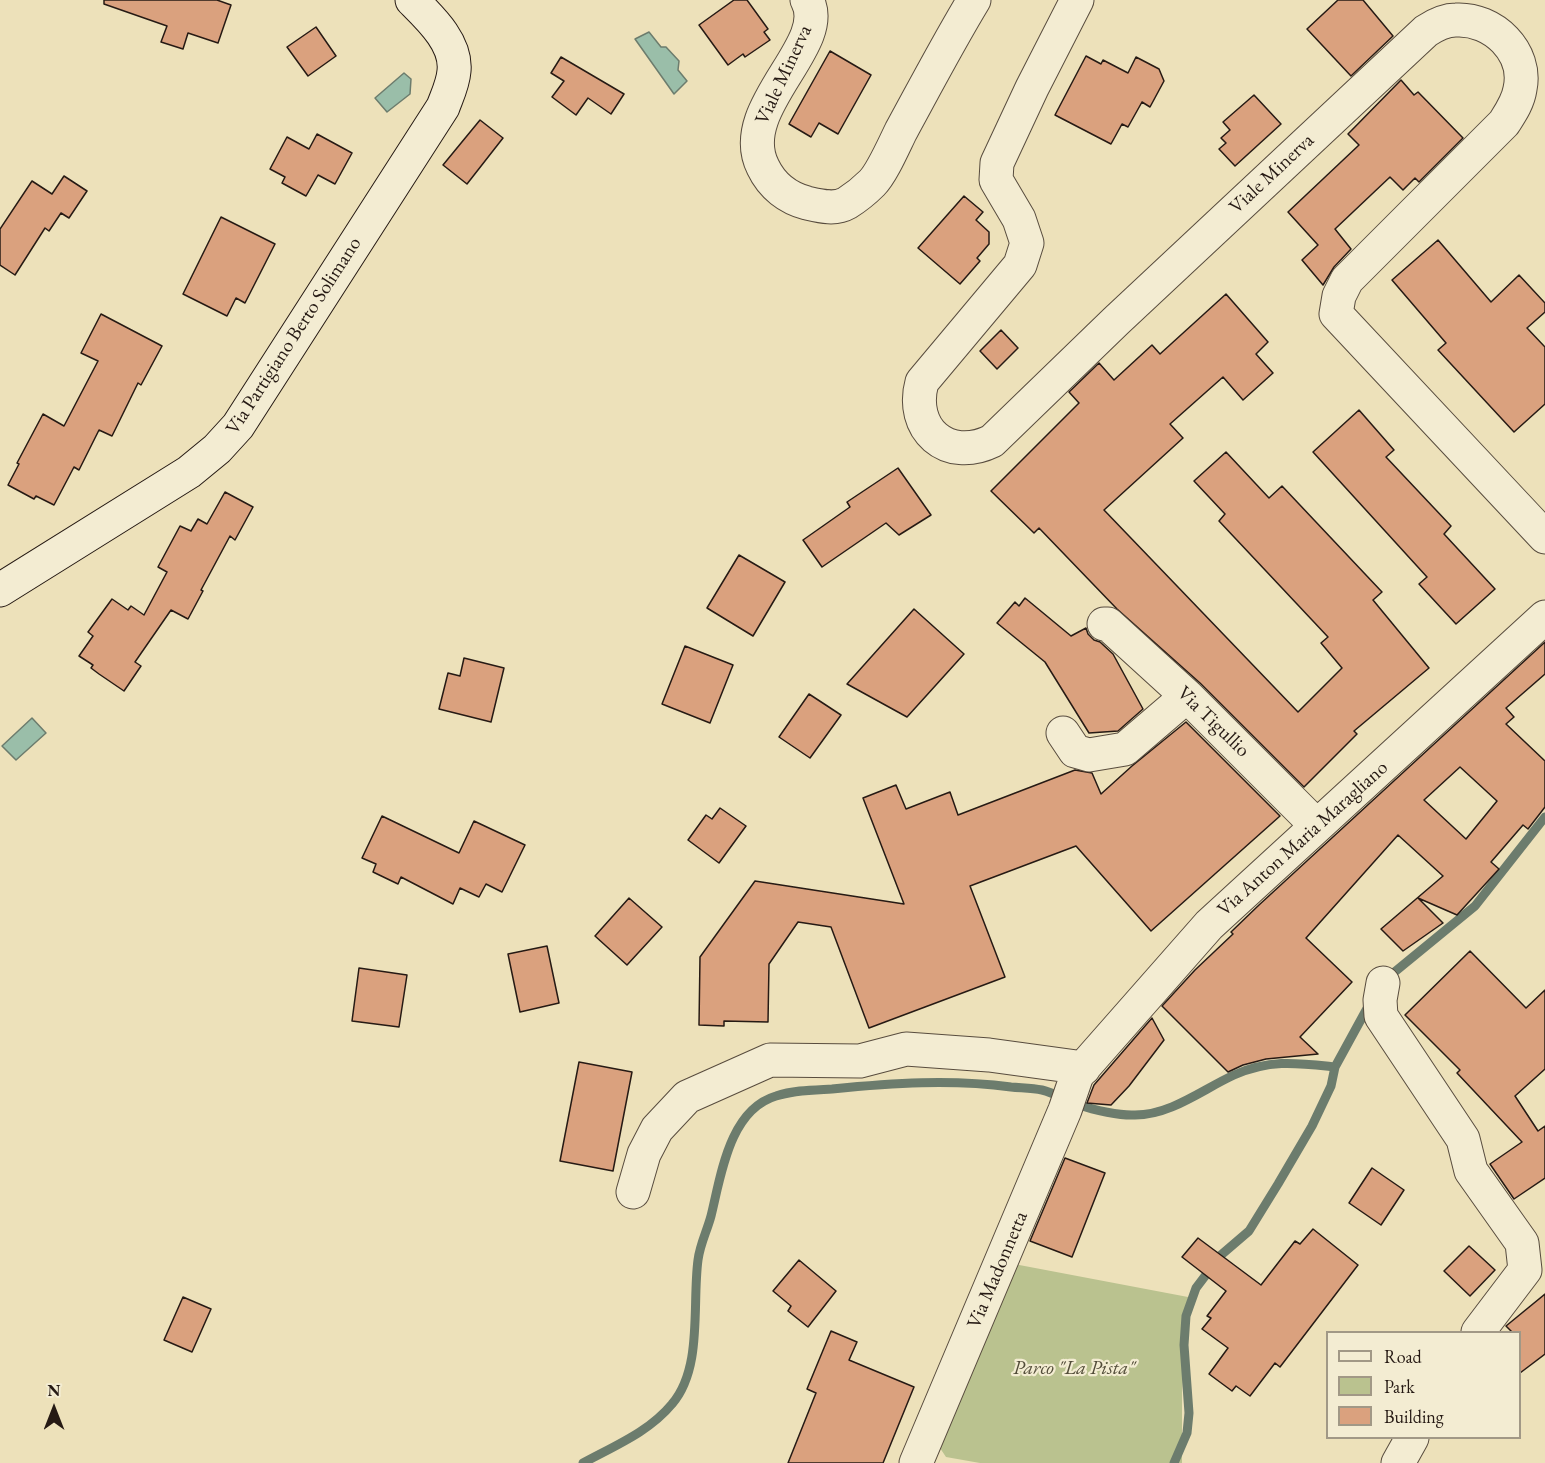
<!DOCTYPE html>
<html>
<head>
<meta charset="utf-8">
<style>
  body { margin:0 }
  #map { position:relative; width:1545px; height:1463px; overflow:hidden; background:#ede1ba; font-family:"EB Garamond",serif }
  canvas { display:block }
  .legend { position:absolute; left:1326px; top:1331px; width:195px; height:108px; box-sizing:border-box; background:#f3ecd2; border:2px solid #a19886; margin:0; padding:8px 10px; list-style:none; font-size:18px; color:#261a14 }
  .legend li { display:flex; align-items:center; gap:12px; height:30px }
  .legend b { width:30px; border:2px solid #a19886 }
  .north { position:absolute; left:24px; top:1379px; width:60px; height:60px; -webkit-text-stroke:4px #f3ecd2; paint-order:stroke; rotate:0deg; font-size:16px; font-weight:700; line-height:24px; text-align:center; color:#261a14 }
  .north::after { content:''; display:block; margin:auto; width:21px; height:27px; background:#261a14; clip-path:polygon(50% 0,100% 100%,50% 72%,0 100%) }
</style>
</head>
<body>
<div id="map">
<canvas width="1545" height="1463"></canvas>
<ul class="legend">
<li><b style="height:8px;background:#f3ecd2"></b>Road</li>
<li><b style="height:16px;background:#bac28f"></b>Park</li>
<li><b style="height:16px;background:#daa17e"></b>Building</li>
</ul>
<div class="north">N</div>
</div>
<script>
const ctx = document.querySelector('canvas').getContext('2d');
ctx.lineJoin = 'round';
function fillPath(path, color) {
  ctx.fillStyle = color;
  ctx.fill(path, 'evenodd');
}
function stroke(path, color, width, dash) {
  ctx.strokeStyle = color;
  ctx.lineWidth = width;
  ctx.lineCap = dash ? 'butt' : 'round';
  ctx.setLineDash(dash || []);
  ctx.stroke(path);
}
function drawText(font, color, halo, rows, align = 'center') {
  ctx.font = font + ' "EB Garamond",serif';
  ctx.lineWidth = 4.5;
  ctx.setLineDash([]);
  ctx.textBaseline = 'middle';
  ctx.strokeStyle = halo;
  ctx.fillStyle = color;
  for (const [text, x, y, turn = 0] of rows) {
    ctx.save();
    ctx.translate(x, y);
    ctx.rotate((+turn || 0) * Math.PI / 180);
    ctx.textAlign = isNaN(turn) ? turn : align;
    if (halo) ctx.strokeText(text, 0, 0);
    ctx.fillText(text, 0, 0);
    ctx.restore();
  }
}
fillPath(new Path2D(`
  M1014 1264 1188 1297 1182 1390V1463H980L946 1457 940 1448Z`), '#bac28f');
const water = new Path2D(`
  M649 32 661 47H666L679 61 678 70 687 81 674 94 635 39Z
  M404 73 411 79 410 94 387 112 375 98Z
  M32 718 46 733 16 760 2 746Z`);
fillPath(water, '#9abea9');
stroke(water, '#6c7c6d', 1.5);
stroke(new Path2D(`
  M1386 979 1475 906 1545 817
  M583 1463C614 1446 649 1432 672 1404 703 1368 692 1304 698 1260 700 1244 707 1231 711 1216 721 1176 729 1110 776 1096 794 1090 814 1090 832 1089 892 1083 951 1079 1011 1087 1021 1088 1032 1088 1042 1090 1055 1093 1067 1101 1080 1105 1093 1110 1121 1116 1135 1115 1171 1115 1203 1089 1234 1075 1271 1059 1297 1063 1335 1067
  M1174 1463 1187 1433 1189 1413 1184 1345 1186 1316 1196 1288 1221 1255 1249 1231 1278 1184 1312 1126 1331 1086 1335 1067 1370 1003`), '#6c7c6d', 9);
const building = new Path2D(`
  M104 0H217L231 5 218 43 188 33 183 49 161 42 167 26 104 4Z
  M734 0H747L768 29 764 32 770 40 745 57 743 54 728 65 699 25Z
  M1338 0H1363L1393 36 1351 76 1307 29Z
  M316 27 336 56 308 76 287 47Z
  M830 51 871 75 838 134 819 123 811 137 789 124Z
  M1086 56 1101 64 1103 60 1128 73 1136 57 1159 69 1164 81 1150 107 1142 102 1128 127 1122 124 1111 144 1055 115Z
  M561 57 624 94 611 114 588 98 576 115 552 97 564 81 551 73Z
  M1401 80 1414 95 1418 92 1463 138 1419 182 1415 178 1403 190 1390 177 1335 229 1351 249 1334 267 1323 285 1302 260 1318 245 1288 212 1359 145 1348 134Z
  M1254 95 1281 124 1235 166 1219 149 1226 143 1221 138 1230 130 1223 122Z
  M480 120 503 138 467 184 443 165Z
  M317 134 352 153 335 184 318 175 306 196 282 183 285 177 270 169 287 137 309 149Z
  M64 176 87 191 69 218 61 213 49 231 45 228 15 275 0 265V229L32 181 52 194Z
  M964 196 983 212 976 220 989 232V244L977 258 980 261 960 284 918 248Z
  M221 217 275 244 245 303 236 298 227 316 183 294Z
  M1438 240 1491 302 1519 275 1545 303V312L1527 328 1545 347V404L1514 432 1438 350 1446 343 1392 280Z
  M1226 294 1268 342 1256 354 1273 373 1243 400 1223 377 1170 424 1183 438 1104 510 1298 712 1342 668 1321 643 1328 637 1219 521 1225 514 1194 481 1226 452 1269 498 1282 486 1382 592 1373 600 1429 668 1354 731 1357 734 1304 787 1200 683 1117 609 1039 528 1034 533 991 491 1079 403 1069 392 1099 363 1114 380 1152 345 1160 354Z
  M101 314 162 346 141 385 138 383 112 436 99 430 79 470 74 467 54 505 36 496 34 499 8 485 19 464 17 463 43 414 64 426 98 361 81 353Z
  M1001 330 1018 348 997 369 980 351Z
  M1359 410 1394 450 1386 457 1451 526 1444 534 1495 589 1456 624 1419 584 1427 577 1313 452Z
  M898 468 931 515 899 535 886 523 822 567 803 540 850 507 847 502Z
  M225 492 253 507 235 540 230 536 201 590 203 591 188 619 171 610 135 662 141 666 124 691 99 674 91 668 93 665 79 656 93 636 88 632 112 599 128 610 131 606 144 615 167 572 158 567 180 526 191 531 198 519 207 524Z
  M739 555 785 582 753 636 707 608Z
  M1025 598 1071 636 1086 628 1088 634 1094 640 1100 642 1113 654 1143 709 1118 731 1089 733 1045 662 997 623 1015 602 1019 606Z
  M914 609 964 654 907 717 847 684Z
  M1545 642V674L1506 708 1514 717 1506 724 1545 761V807L1528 829 1523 825 1491 862 1499 869 1457 915 1418 898 1443 923 1403 951 1381 929 1443 876 1398 835 1306 938 1352 982 1300 1037 1318 1054 1266 1059 1243 1065 1228 1072 1162 1006 1195 970 1233 934 1231 932 1259 905ZM1460 767 1497 801 1466 839 1424 800Z
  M685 646 733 665 710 723 662 704Z
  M464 658 504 668 491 722 439 709 448 673 460 676Z
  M809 694 841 715 810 758 779 737Z
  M1186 722 1280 816 1151 931 1076 846 970 886 1005 977 869 1028 831 927 798 922 769 964 768 1022 724 1021V1026L699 1025 700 957 755 881 904 904 863 798 896 785 906 809 950 792 958 815 1075 770 1092 773 1101 794 1132 766Z
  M720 808 746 826 719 863 688 840 706 815 712 819Z
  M382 816 459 853 474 821 525 845 502 892 486 884 479 897 460 888 453 904 401 877 398 884 373 872 376 864 362 858Z
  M629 898 662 927 627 965 595 936Z
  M547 946 559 1003 520 1012 508 954Z
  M1470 951 1526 1008 1545 990V1069L1515 1096 1538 1131 1545 1126V1178L1514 1199 1490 1164 1522 1142 1457 1073 1460 1070 1405 1015Z
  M359 968 407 975 399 1027 352 1021Z
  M1152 1018 1164 1040 1129 1086 1111 1105 1087 1103 1094 1085Z
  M579 1062 632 1072 613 1171 560 1161Z
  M1065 1158 1105 1173 1072 1257 1030 1241Z
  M1372 1168 1404 1190 1381 1225 1349 1203Z
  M1313 1229 1358 1265 1280 1367 1275 1363 1250 1396 1236 1386 1232 1391 1209 1374 1228 1348 1202 1329 1211 1318 1207 1316 1226 1291 1182 1257 1198 1238 1261 1285 1295 1241 1300 1244Z
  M1469 1246 1495 1270 1470 1296 1444 1271Z
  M799 1260 836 1291 808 1327 788 1311 791 1306 773 1291Z
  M1545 1294V1354L1520 1373V1332H1512L1506 1326Z
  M183 1297 211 1309 192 1352 164 1340Z
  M831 1331 857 1342 849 1360 914 1387 883 1463H788L816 1393 807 1389Z`);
fillPath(building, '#daa17e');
stroke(building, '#261a14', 1.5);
const street = new Path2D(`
  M807 0C832 45 733 108 763 167 772 186 788 198 807 203 820 206 835 210 847 203 855 198 865 190 872 183 882 173 894 145 901 131 925 87 948 43 974 0
  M1077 0 1032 88 997 163 996 180 1019 219 1027 243 1020 265 922 382C909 429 947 463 992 441L1116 321 1426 31C1435 25 1445 20 1456 20 1493 18 1528 52 1520 89 1518 102 1511 112 1504 123L1347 280 1339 296 1336 314 1545 537
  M1104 624H1108L1187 696 1317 826
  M1063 733 1075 751 1089 755 1125 749 1187 696
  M1383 983 1380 1000 1381 1016 1463 1139 1471 1171 1522 1243 1525 1270 1478 1332
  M633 1192 644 1154 657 1129 687 1097 770 1060 860 1061 906 1049 989 1055 1084 1068
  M916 1463 1065 1110 1077 1075 1209 925 1545 617
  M1398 1463 1412 1438`);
const secondary = new Path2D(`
  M0 590 189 472 217 449 238 426 443 107C447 96 453 84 454 71 457 43 430 18 412 0`);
stroke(street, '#584c3e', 35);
stroke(secondary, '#261a14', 35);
stroke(street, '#f3ecd2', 33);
stroke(secondary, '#f3ecd2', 33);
drawText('20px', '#261a14', '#f3ecd2', [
  ["Viale Minerva",784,75,-65],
  ["Viale Minerva",1272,174,-43],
  ["Via Partigiano Berto Solimano",294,336,-57],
  ["Via Tigullio",1213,722,44],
  ["Via Anton Maria Maragliano",1303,839,-42],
  ["Via Madonnetta",998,1270,-67]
]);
drawText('italic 20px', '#524c39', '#f3ecd2', [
  ["Parco \"La Pista\"",1074,1369]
]);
</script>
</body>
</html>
